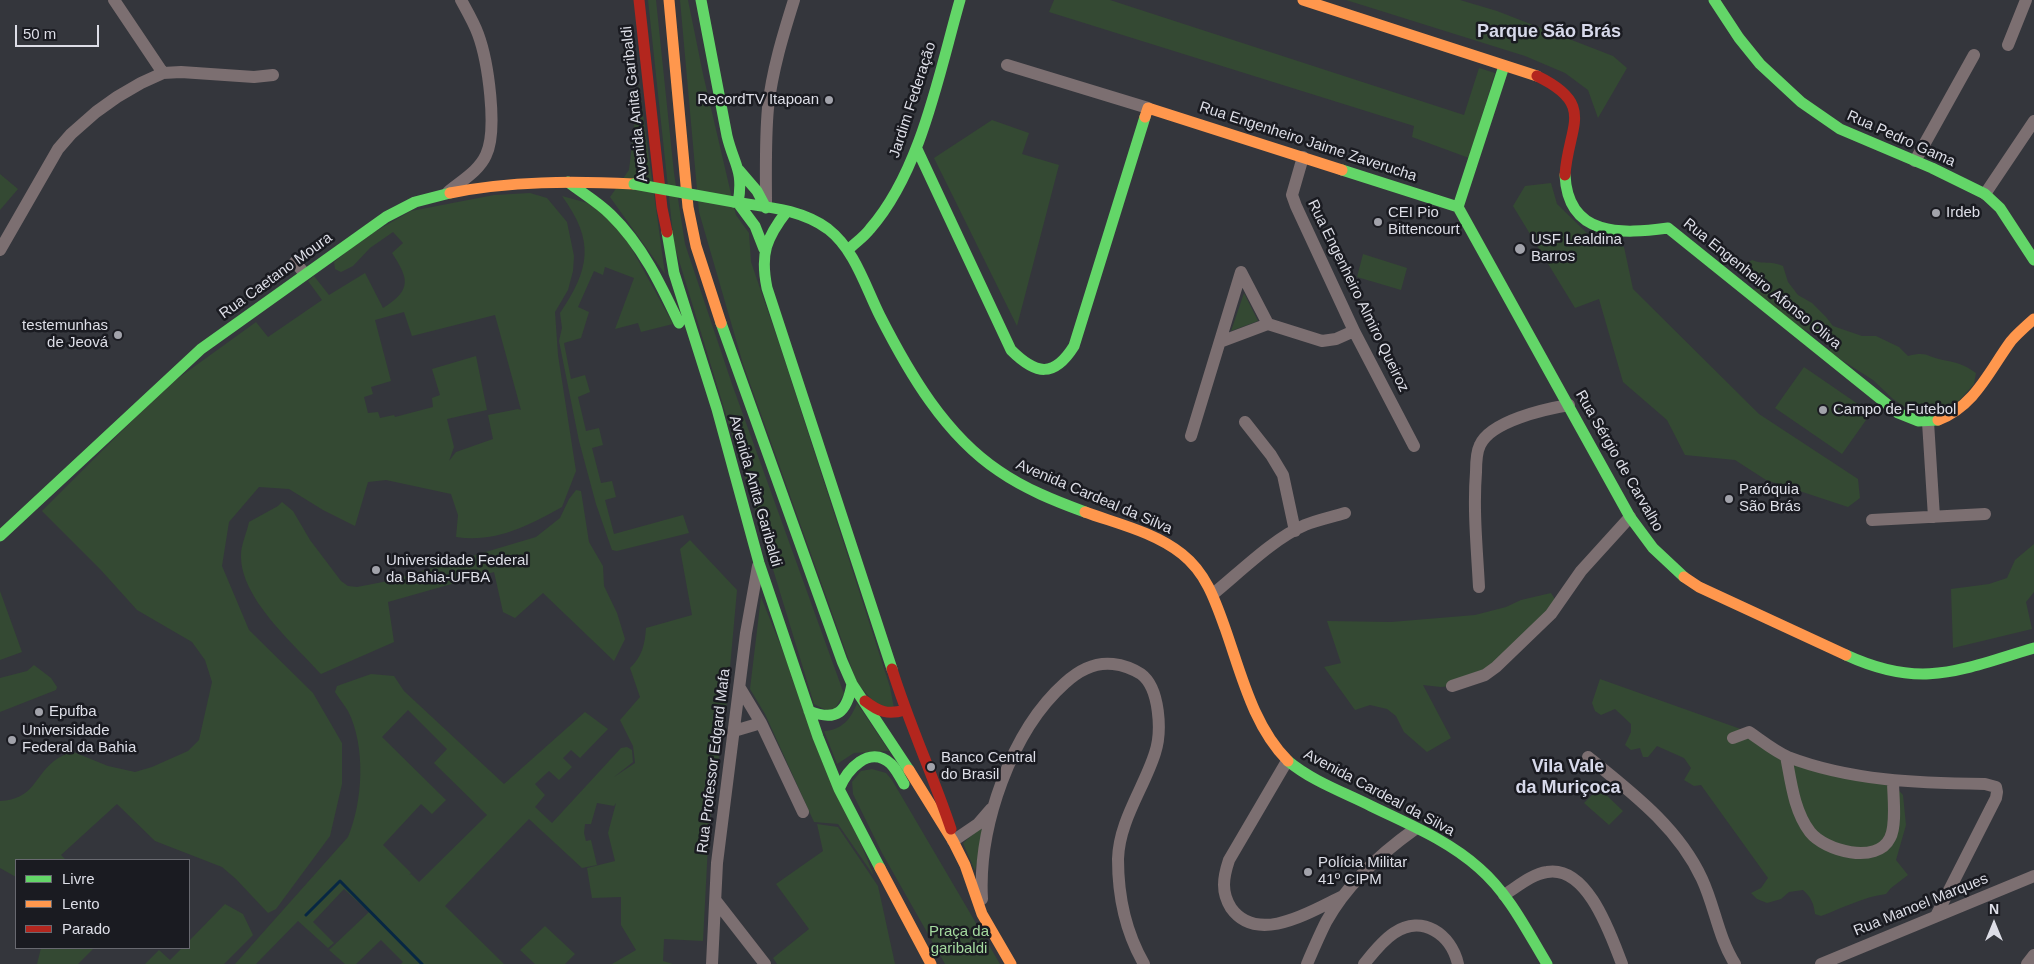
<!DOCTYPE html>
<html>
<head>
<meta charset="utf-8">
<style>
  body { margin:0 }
  #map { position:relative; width:2034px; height:964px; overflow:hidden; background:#34363c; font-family:Arial,sans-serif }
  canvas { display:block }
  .legend { position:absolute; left:15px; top:859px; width:175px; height:90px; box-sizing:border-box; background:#1a1b21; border:1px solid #686970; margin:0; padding:6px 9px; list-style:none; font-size:15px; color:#dddee7 }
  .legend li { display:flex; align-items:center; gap:10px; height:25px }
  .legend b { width:25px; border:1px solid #686970 }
  .north { position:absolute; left:1969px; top:899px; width:50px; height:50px; -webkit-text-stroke:4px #1a1b21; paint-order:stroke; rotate:0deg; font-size:14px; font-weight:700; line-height:20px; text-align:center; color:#dddee7 }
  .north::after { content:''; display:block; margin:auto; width:18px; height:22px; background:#dddee7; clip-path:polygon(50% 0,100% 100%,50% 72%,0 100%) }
  .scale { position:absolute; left:15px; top:25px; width:84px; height:22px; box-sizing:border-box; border:2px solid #dddee7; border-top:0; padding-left:6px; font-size:15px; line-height:18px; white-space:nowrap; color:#dddee7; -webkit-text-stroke:4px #1a1b21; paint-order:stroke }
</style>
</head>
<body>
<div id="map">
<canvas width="2034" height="964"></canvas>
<ul class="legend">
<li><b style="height:6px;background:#63d668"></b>Livre</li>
<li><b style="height:6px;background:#ff974d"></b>Lento</li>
<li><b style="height:6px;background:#b3261e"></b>Parado</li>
</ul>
<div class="north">N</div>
<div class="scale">50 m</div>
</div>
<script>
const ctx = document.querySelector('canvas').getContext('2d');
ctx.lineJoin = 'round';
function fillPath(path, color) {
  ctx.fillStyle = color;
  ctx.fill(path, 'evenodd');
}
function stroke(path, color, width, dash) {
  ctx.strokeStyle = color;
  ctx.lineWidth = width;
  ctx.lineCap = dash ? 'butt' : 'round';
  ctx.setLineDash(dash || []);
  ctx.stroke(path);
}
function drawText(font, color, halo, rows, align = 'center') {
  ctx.font = font + ' Arial,sans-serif';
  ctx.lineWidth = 5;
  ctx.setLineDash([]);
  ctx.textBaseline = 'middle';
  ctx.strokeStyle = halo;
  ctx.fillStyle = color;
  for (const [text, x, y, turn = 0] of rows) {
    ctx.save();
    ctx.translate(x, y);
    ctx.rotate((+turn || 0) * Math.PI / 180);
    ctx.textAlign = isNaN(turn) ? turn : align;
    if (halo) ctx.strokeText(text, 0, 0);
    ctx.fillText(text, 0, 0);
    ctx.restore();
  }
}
fillPath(new Path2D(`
  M648 0H656L674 173 685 244 732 384 844 694 832 713 814 704 674 244Z
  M680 0H688L703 74 736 215 749 233 751 262 781 349 890 687 894 708 884 713 857 683 743 364 699 212Z
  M1054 0H1110L1464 115 1479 68 1495 73 1469 158 1412 137 1414 126 1049 12Z
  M1346 0H1460L1497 11 1613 56 1627 68 1598 118 1588 90 1565 73 1525 56Z
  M639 84 665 274 610 197 629 170Z
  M992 120 1029 133 1022 154 1059 165 1017 326 934 158Z
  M0 174 18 189 0 210Z
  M1551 183 1557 204 1588 234 1624 247 1633 289 1759 414 1858 479 1860 498 1848 507 1766 480 1735 460 1685 455 1667 420 1623 382 1599 299 1575 308 1513 206 1525 186Z
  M530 193 547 198 567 222 574 256 573 271 568 290 555 312 558 355 576 471 562 507C528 526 495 543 456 537L458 515 451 494 386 480 368 482 355 526 323 510 289 489 259 487 229 522 222 566 249 630 313 693 342 743V784L330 836 276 909 268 913 236 879 222 867 155 841 117 804 61 855 66 860H16V877L0 868V801C34 799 33 778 54 761 59 757 66 754 71 751L108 766 135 772 152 767 188 751 199 740 212 682 205 660 192 642 137 610 100 569 42 511 166 387 256 322 268 337 322 300 308 281 314 276 329 295 365 273 383 308C412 290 409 279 392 253L403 243 393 232 370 248 353 266 341 272 335 269 334 262 362 239 411 211 494 195ZM404 312 412 336 495 315 521 410 518 409 488 415 493 439 456 452 449 461 454 447 447 419 487 410 476 356 432 369 440 395 432 398 433 407 395 417 394 415 380 418 378 412 368 413 364 397 373 394 371 387 391 381 375 320Z
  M562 196 599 206 621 229 673 324 641 332 638 323 615 329 634 278 605 267 603 275 594 271 578 307 589 312 581 338 564 343 571 379 585 375 590 392 578 397 586 431 599 428 603 445 592 448 601 483 612 481 616 497 605 500 614 534 683 515 689 533 617 551 612 550 596 504 579 441 559 341 562 328 560 313C590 269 595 241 562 196Z
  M1363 254 1407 268 1401 290 1357 277Z
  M1752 260C1764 265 1769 260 1783 266L1788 282 1798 295 1812 303 1826 317 1833 326 1862 336H1876L1899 347 1908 356C1928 351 1926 357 1943 360 1958 363 1963 364 1976 373L1974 384 1956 404 1936 415 1915 414 1893 399 1873 380 1829 352 1831 347 1827 340 1799 327 1753 290 1758 288 1762 282 1759 276 1745 270 1747 263Z
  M1244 293 1258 321 1231 331Z
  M1804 367 1871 413 1842 454 1775 408Z
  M576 490 581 491 589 542 603 566 604 586 617 613 625 639 614 661 543 593 515 618 503 612 494 572 388 602 394 642 321 674C294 644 240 598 241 555 241 545 247 532 249 522L278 506 282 502 293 511 310 540 341 581 348 586 357 587 388 581 536 537 560 518 569 499Z
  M690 540 737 590 727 701 709 826 703 941 664 939 663 961 673 964H612L636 950 621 925V897L592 898 587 868 615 861 608 833 616 803 614 806 597 803 591 824H585L584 833 586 841 591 840 597 865 582 868 529 819 445 906 504 964H401L403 962 381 940 356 964H345L329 950 369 912 344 889 313 922 334 943 328 948 298 921 256 964H235L348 837C363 802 366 746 348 711 344 705 339 698 335 692L337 686 371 674 394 676 404 691 504 784 585 712 608 729 580 758 571 750 563 758 572 767 559 780 549 771 535 784 545 795 535 807 552 823 621 748 627 747 632 750 633 762 614 777 635 763 633 746 620 720 640 697 630 668C642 657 645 644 646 628L692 615 680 549ZM408 710 447 749 434 763 487 815 419 882 411 874 409 875 411 873 383 845 421 804 432 814 446 800 382 737Z
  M2034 544V592L2026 602 2032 629 1953 648 1951 589 1989 584 2007 578 2015 560Z
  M0 591 22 652 0 660Z
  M1551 593 1558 604 1485 675 1452 686 1441 687 1423 685 1451 738 1427 752 1404 732 1396 716 1387 709 1370 705 1355 710 1324 667 1341 663 1327 621 1391 622 1475 615 1506 607 1521 600Z
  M761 597 874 876 838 824 814 822 765 714 750 689Z
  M34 665 51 678 57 687 56 690 0 712V678L27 671Z
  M1600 679 1749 732 1781 753 1893 784 1903 795 1906 825 1896 860 1908 875 1891 888 1886 894C1863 897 1843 908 1821 916L1815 914C1814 904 1811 897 1803 890L1789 892 1781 899 1767 903 1757 899 1751 893 1761 888 1768 878 1701 785 1694 786 1684 780 1691 768 1684 758 1657 746 1648 757H1643L1640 748 1631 750 1625 745 1631 732V724L1615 709 1601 715 1595 711 1592 703Z
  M857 703 889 751 854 753 837 764 824 731C842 730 851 719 857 703Z
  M872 769 886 773 892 780 1000 964H945L882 853 853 794 852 782 861 771Z
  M1599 788 1623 811 1609 825 1584 803Z
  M986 823 975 871 963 843Z
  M817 824 838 827 878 886 895 964H777L773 958 809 929 776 884 823 851Z
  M225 904 243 914 253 935 224 964H145L159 950 170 960 182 948H189V941Z
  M545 926 575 954 565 964H535L520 950Z
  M41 948H94L78 964H37Z`), '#344933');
stroke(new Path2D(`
  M306 915 340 881 422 964`), '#072743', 3);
stroke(new Path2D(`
  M114 0 163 73
  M2008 45 2026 0
  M1007 65 1148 108
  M1303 157 1292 195 1296 206 1354 331 1414 446
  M1915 161 1974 55
  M448 192C461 181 479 171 486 155 498 130 488 61 478 34 474 23 467 11 461 0
  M1985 194 2034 121
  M766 207C766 174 765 140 768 108 772 71 783 35 794 0
  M0 250 58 149 71 134 96 112 117 97 141 83 163 73 181 72 254 77 273 75
  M295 262 305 274
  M1220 342 1268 324
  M1245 422 1271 455 1283 475 1295 531
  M1928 422 1934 517
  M1191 436 1241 272 1268 324 1322 341 1336 339 1354 331
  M1872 520 1985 514
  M1479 587C1477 549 1473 510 1476 472 1476 464 1476 453 1480 445 1491 421 1545 409 1569 405
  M1213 594C1239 573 1274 538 1305 525 1318 520 1332 517 1345 513
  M1452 686 1485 675 1496 667 1551 614 1581 571 1630 517
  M740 688 761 723 803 812
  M734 731 761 723
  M1733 738 1749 732C1761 740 1774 751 1788 757 1851 781 1918 783 1985 784L1996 787 1997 792 1996 798 1936 916
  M1786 756C1791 782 1794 811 1810 832 1825 851 1877 865 1890 838 1897 825 1893 796 1893 781
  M1588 757C1631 792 1678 827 1702 879 1715 907 1718 937 1735 964
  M1287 761 1229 860C1223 878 1221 892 1231 908 1258 946 1313 910 1343 896
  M953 841 978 824 991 809
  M1504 895C1517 887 1532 874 1547 872 1588 865 1611 936 1622 964
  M982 899C978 827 1011 731 1065 683 1078 671 1095 662 1113 664 1122 665 1133 669 1141 674 1160 688 1162 732 1155 753 1144 788 1119 821 1118 859 1118 897 1125 931 1144 964
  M716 901 765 964
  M712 964 717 863 746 633 758 566
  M1307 964C1313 950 1319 936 1326 922 1347 884 1380 854 1415 829
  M1364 964C1373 953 1382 941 1394 933 1422 914 1451 934 1458 964
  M1821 964 2034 876
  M2027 964 2034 955`), '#7c6f71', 12);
stroke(new Path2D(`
  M701 0C710 45 718 91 727 136 734 165 744 170 738 203L755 226 764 249
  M1714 0 1739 38 1760 64 1801 102 1840 129 1932 168 1985 194 2000 208 2034 260
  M917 149 1011 350C1036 375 1054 378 1074 346L1145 117
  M739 170 757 191 766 208
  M1342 170 1458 207
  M1565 175C1568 238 1623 234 1668 228L1898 413 1918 421 1938 420
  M568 182C582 193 598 202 611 215 642 245 661 285 679 323
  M734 202C766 207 801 209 828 229 855 250 865 286 880 316 909 373 945 435 999 471 1025 489 1055 501 1085 512
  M1458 207 1630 517 1653 548 1684 577
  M1458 207 1504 66
  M787 211C766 238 760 254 767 288L892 669
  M667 232 674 273 717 409 759 563 818 737 839 789 880 868
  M848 250C855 243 864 237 870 229 921 171 939 73 960 0
  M721 323 842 661 852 684 909 770
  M0 536 201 349 386 217 415 202 450 193
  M1846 655C1922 690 1959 670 2034 648
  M809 711C837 722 847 712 852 684
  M1288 761C1312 781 1343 792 1371 806 1408 824 1448 840 1479 868 1509 894 1527 931 1547 964
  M839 789C847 770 869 744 891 764 896 769 900 777 904 784`), '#63d668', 11);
stroke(new Path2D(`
  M669 0 688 207 696 246 721 323
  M1303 0 1537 76
  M1145 117 1148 108 1342 170
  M450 193C511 181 572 181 634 184
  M1938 420C1975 406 1989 371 2011 341 2018 333 2026 326 2034 319
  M1085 512C1118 524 1154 532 1182 554 1206 573 1215 600 1225 628 1241 673 1253 726 1288 761
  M1684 577 1699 587 1846 655
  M909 770 953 841 965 865 982 914 1011 964
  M880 868 931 964`), '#ff974d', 11);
stroke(new Path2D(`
  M639 0 662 208 667 232
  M1537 76C1597 105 1568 126 1565 175
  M892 669C909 724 933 775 951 829
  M865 701C879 712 888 715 905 710`), '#b3261e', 11);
stroke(new Path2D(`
  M634 184 734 202`), '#63d668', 11);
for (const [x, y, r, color] of [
  [829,100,5,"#a2a3ab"],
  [1936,213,5,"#a2a3ab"],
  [1378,222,5,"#a2a3ab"],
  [1520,249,6,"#a2a3ab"],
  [118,335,5,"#a2a3ab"],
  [1823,410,5,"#a2a3ab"],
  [1729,499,5,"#a2a3ab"],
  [376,570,5,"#a2a3ab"],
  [39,712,5,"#a2a3ab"],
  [12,740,5,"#a2a3ab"],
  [931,767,5,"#a2a3ab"],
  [1308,872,5,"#a2a3ab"]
]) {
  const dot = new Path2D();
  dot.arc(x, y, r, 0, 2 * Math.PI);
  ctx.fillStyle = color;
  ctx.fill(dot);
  stroke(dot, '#1a1b21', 2);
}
drawText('15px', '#dddee7', '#1a1b21', [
  ["RecordTV Itapoan",819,100,"right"],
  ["CEI Pio",1388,213],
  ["Bittencourt",1388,230],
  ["Irdeb",1946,213],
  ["USF Lealdina",1531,240],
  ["Barros",1531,257],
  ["testemunhas",108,326,"right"],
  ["de Jeová",108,343,"right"],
  ["Campo de Futebol",1833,410],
  ["Paróquia",1739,490],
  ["São Brás",1739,507],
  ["Universidade Federal",386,561],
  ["da Bahia-UFBA",386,578],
  ["Epufba",49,712],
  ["Universidade",22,731],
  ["Federal da Bahia",22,748],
  ["Banco Central",941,758],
  ["do Brasil",941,775],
  ["Polícia Militar",1318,863],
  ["41º CIPM",1318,880]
], 'left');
drawText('15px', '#dddee7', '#1a1b21', [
  ["Jardim Federação",913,100,-72],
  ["Avenida Anita Garibaldi",635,104,-96],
  ["Rua Pedro Gama",1901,139,24],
  ["Rua Engenheiro Jaime Zaverucha",1308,142,18],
  ["Rua Caetano Moura",276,276,-36],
  ["Rua Engenheiro Afonso Oliva",1762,284,39],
  ["Rua Engenheiro Almiro Queiroz",1358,296,64],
  ["Rua Sérgio de Carvalho",1619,461,60],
  ["Avenida Anita Garibaldi",755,491,74],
  ["Avenida Cardeal da Silva",1094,497,23],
  ["Rua Professor Edgard Mafa",714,761,-83],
  ["Avenida Cardeal da Silva",1379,793,28],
  ["Rua Manoel Marques",1921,905,-22]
]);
drawText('15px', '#a4da9f', '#1a1b21', [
  ["Praça da",959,932],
  ["garibaldi",959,949]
]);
drawText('bold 18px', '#d7d9ea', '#1a1b21', [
  ["Parque São Brás",1549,32],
  ["Vila Vale",1568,767],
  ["da Muriçoca",1568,788]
]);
</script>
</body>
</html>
